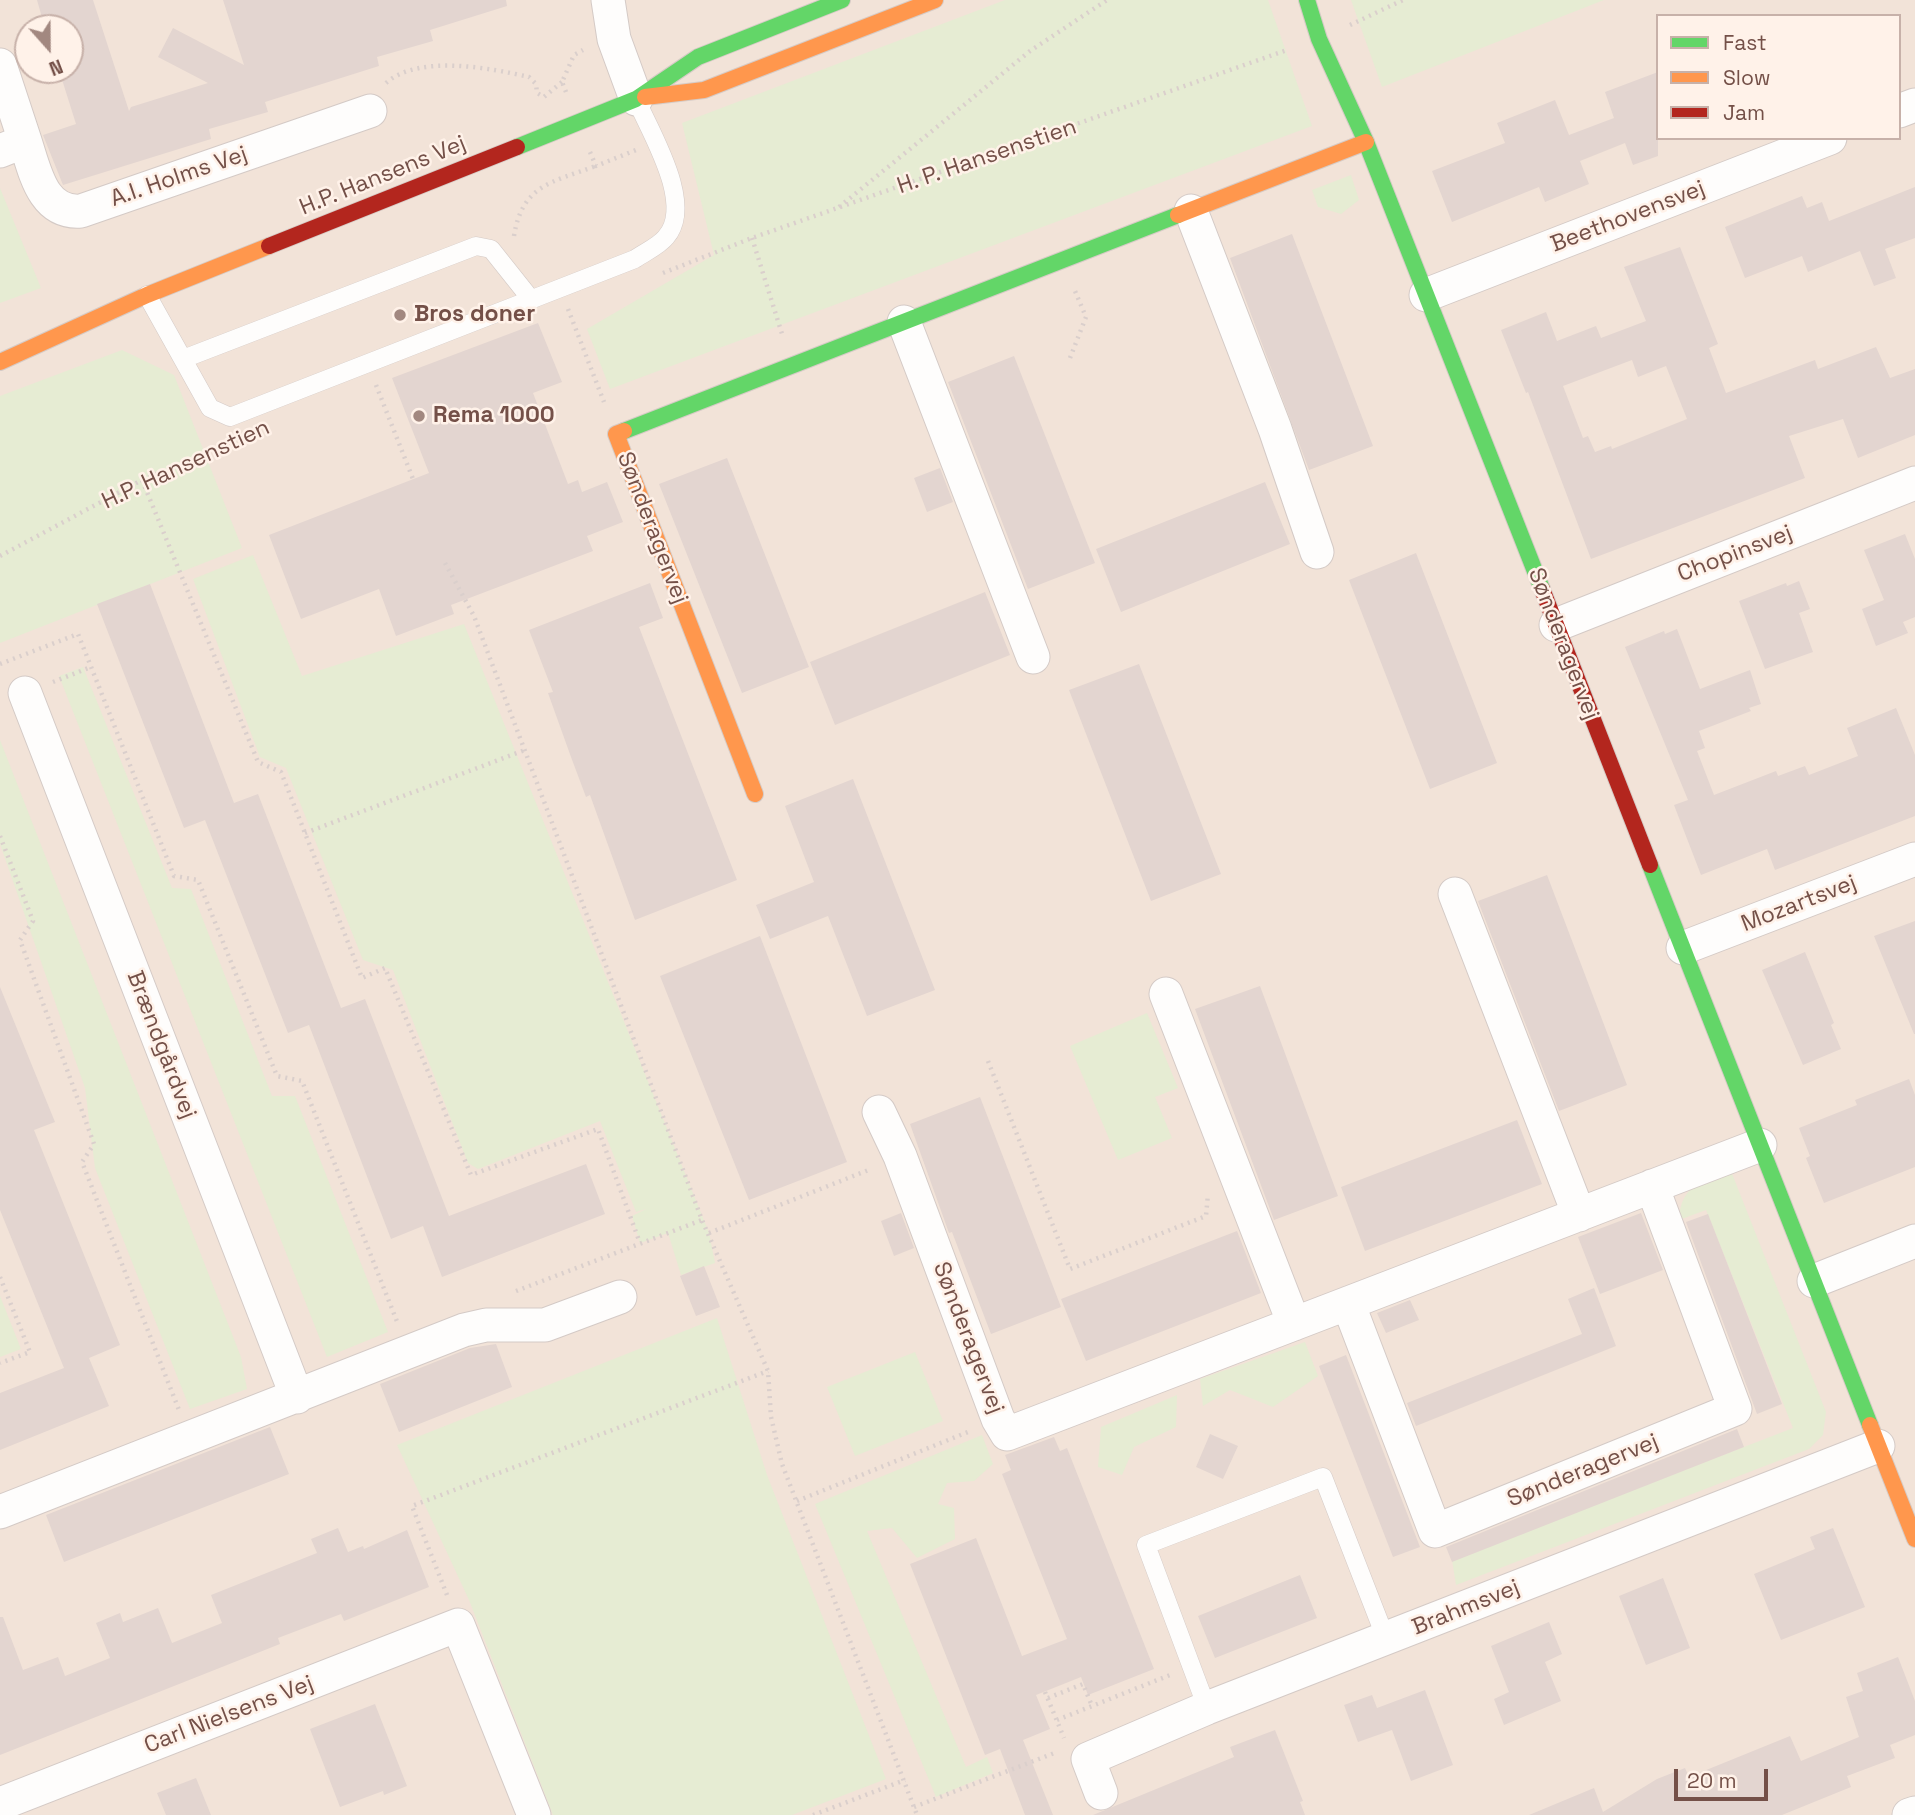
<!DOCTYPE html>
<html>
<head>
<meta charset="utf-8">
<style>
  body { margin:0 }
  #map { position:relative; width:1915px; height:1815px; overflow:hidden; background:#f6efe8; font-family:"Space Grotesk",sans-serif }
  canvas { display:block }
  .legend { position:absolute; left:1656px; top:14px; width:245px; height:126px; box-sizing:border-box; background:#fff2e9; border:2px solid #c7b1a9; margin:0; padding:9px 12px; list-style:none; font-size:21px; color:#745048 }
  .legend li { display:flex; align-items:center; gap:14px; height:35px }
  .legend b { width:35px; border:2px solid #c7b1a9 }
  .north { position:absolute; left:14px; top:14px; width:70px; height:70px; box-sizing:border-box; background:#fff2e9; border:2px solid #c7b1a9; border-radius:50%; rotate:159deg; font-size:19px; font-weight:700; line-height:28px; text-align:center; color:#745048 }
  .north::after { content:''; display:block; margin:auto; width:24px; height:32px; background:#a28880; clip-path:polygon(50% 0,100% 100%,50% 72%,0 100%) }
  .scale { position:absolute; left:1674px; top:1769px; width:94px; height:32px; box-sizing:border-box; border:4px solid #745048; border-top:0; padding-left:9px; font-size:21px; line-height:24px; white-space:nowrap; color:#745048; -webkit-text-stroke:5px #fff2e9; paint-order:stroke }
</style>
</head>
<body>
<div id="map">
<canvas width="1915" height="1815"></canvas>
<ul class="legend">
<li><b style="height:9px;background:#63d668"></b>Fast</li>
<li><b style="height:9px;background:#ff974d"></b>Slow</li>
<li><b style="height:9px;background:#b3261e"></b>Jam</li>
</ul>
<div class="north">N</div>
<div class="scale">20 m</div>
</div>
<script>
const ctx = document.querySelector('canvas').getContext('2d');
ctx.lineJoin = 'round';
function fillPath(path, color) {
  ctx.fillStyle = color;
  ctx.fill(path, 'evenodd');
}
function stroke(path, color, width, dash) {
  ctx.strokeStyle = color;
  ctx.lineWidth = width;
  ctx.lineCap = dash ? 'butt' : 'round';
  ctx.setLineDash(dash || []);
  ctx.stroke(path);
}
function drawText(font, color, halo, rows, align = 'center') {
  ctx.font = font + ' "Space Grotesk",sans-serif';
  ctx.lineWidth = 5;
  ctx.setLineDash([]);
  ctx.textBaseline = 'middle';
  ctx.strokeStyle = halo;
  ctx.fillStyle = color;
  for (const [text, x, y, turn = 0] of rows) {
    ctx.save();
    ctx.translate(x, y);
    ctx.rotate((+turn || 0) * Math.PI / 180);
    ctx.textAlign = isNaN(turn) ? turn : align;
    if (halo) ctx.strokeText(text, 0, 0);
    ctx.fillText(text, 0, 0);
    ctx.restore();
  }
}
fillPath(new Path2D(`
  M0 0H1915V1815H0ZM1658 16H1899V138H1658ZM28 28H70V70H28Z`), '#f2e3d8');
fillPath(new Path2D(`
  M1005 0H1268L1312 126 610 389 587 329 714 255 682 123Z
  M1351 0H1604L1382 87Z
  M1351 175 1359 200 1341 214 1318 207 1312 190Z
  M0 188 41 288 0 303Z
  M122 350 174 375 242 548 0 643V396Z
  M253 555 302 676 464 624 709 1233 715 1263 681 1275 668 1233 640 1243 632 1216 646 1209 636 1212 600 1121 478 1169 468 1163 393 970 363 960 286 768 260 757 193 579Z
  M83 667 172 888 191 889 272 1096H295L388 1332 327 1357 59 676Z
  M0 740 241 1357 247 1389 190 1409 95 1168 85 1088 0 844Z
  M1147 1013 1178 1088 1155 1097 1172 1138 1118 1160 1070 1046Z
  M1731 1171 1826 1412 1823 1435 1809 1449 1456 1585 1452 1560 1793 1428 1706 1210 1679 1220C1681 1183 1702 1183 1731 1171Z
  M0 1296 21 1349 0 1357Z
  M717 1318 767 1475 886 1779 792 1815H553L469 1600 397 1445Z
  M1305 1342 1318 1376 1273 1407 1230 1390 1203 1406 1200 1379Z
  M915 1352 943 1421 855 1456 827 1387Z
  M1177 1395 1176 1427 1134 1447 1122 1475 1098 1467 1101 1427Z
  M982 1435 993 1464 974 1481 947 1483 938 1504 954 1508 955 1539 917 1558 892 1528 867 1531 966 1767 987 1757 993 1773 936 1797 815 1504Z`), '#e6ecd3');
fillPath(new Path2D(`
  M37 0H93L129 111 131 107 208 83 158 57 173 28 244 65 223 0H506L507 6 430 30 433 41 377 57 379 66 265 102 268 112 209 129 211 139 63 185 43 135 76 124 59 70H70V28H45Z
  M1658 72V156L1633 165 1625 143 1580 161 1589 184 1545 202 1539 187 1452 222 1432 171 1505 143 1497 123 1555 100 1569 135 1614 118 1605 92Z
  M1915 187V238L1885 249 1896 278 1874 286 1860 251 1808 272 1802 256 1745 278 1725 227 1802 196 1807 208 1822 202 1829 221Z
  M1292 234 1373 446 1309 470 1230 258Z
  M1680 247 1718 344 1709 348 1726 393 1815 360 1818 369 1876 347 1890 378 1915 369V435L1858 458 1843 419 1789 436 1805 478 1591 559 1528 392 1526 393 1501 330 1546 312 1557 341 1596 326 1601 338 1646 321 1624 267ZM1632 360 1638 377 1666 366 1687 419 1612 449 1611 446 1595 452 1588 436 1583 438 1563 386Z
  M538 323 562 382 533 393 568 484 578 480 582 492 607 482 623 522 587 536 593 551 451 605 454 614 396 636 379 589 301 619 269 535 429 473 392 378Z
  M1014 356 1095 563 1028 589 948 382Z
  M727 458 809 667 742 693 659 484Z
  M940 468 953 502 927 512 914 478Z
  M1265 482 1290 544 1121 612 1096 549Z
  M1905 534 1915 559V617L1903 622 1908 633 1876 646 1862 609 1884 600 1864 550Z
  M1416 553 1497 763 1430 789 1349 580Z
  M1799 581 1810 609 1799 613 1813 652 1765 669 1739 601 1786 583 1787 586Z
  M650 583 663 618 639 627 737 880 635 920 590 795 586 797 571 757 548 693 553 692 529 630Z
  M150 584 234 803 258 794 341 1008 365 999 449 1216 586 1164 605 1214 442 1277 423 1226 391 1239 309 1025 288 1033 205 820 184 828 97 604Z
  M985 592 1010 655 835 725 810 662Z
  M1677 629 1700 689 1750 670 1761 704 1749 708 1751 711 1699 731 1705 748 1697 751 1714 795 1776 771 1778 776 1805 766 1809 775 1858 756 1847 728 1896 708 1915 755V816L1775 870 1767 849 1701 875 1674 805 1688 800 1625 647 1664 631 1665 634Z
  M1139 664 1221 874 1151 901 1069 690Z
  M853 779 935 990 867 1016 828 916 770 939 756 905 814 882 785 806Z
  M1547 875 1627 1085 1559 1111 1478 901Z
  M1915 921V1034H1914L1874 936Z
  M760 936 847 1162 749 1200 660 976Z
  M1805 952 1834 1023 1831 1025 1841 1049 1803 1065 1762 970Z
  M1260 986 1338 1196 1274 1220 1195 1009Z
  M0 987 55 1122 34 1130 120 1345 89 1358 109 1406 0 1450V1393L64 1368 0 1210Z
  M1909 1079 1915 1095V1167L1824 1203 1806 1158 1810 1156 1799 1128 1857 1105 1855 1100Z
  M980 1097 1061 1307 991 1334 952 1232 949 1233 910 1124Z
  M1517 1120 1542 1184 1365 1251 1341 1187Z
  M901 1213 914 1248 894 1256 881 1221Z
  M1641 1213 1663 1270 1600 1294 1578 1237Z
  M1708 1214 1782 1404 1757 1414 1686 1222Z
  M1237 1231 1261 1293 1086 1361 1061 1299Z
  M704 1266 720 1307 696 1316 680 1276Z
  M1594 1288 1616 1346 1416 1426 1407 1403 1582 1334 1568 1299Z
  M1410 1300 1419 1320 1386 1333 1377 1313Z
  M496 1344 512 1387 399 1432 380 1384 470 1348Z
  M1346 1355 1420 1547 1393 1557 1319 1366Z
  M270 1427 289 1474 64 1562 46 1515Z
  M1737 1429 1744 1447 1452 1562 1446 1547Z
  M1210 1434 1238 1446 1223 1479 1196 1467Z
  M1054 1437 1060 1451 1067 1448 1154 1669 1088 1695 1081 1677 1036 1695 1050 1729 1023 1740 1053 1815H1025L1000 1749 985 1755 910 1564 976 1538 1022 1656 1067 1639 1002 1474 1011 1470 1005 1455Z
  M338 1528 348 1552 363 1546 364 1549 407 1530 429 1587 344 1621 341 1614 278 1638 280 1644 0 1755V1617H3L23 1670 58 1657 65 1676 110 1658 96 1623 120 1613 123 1622 158 1608 172 1643 222 1623 211 1595 317 1553 311 1539Z
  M1833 1528 1865 1607 1781 1640 1754 1574 1815 1549 1810 1537Z
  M1300 1575 1317 1618 1215 1658 1198 1616Z
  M1663 1578 1690 1648 1646 1665 1619 1596Z
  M1549 1622 1562 1654 1545 1662 1561 1701 1504 1725 1494 1699 1509 1692 1491 1646Z
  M1898 1657 1915 1701V1735L1890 1745 1895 1758 1847 1776 1851 1787 1782 1815H1529L1594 1788 1603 1812 1657 1779 1685 1768 1689 1777 1790 1736 1801 1761 1859 1737 1846 1697 1863 1691 1857 1673Z
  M1425 1690 1453 1765 1411 1781 1392 1730 1358 1742 1344 1705 1372 1695 1377 1708Z
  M375 1704 407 1786 384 1795 383 1791 340 1807 310 1729Z
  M1275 1730 1303 1801 1300 1802 1305 1815H1093L1234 1757 1230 1747Z
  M196 1778 211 1815H166L157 1793Z`), '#e3d5d0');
const lane = new Path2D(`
  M147 295 210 408 230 417 635 259C645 252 659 246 666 237 695 204 650 132 636 99
  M183 359 476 246 491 249 530 298
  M1207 1708 1146 1545 1323 1477 1386 1639`);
const street = new Path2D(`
  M608 0 614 39 636 99
  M0 65 25 141
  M1899 111 1915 105
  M0 151 25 141C35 171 42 214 81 211L370 111
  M1191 211 1275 429 1317 552
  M1426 295 1830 138
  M904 322 1033 657
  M1556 625 1915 483
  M25 693 297 1397
  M1455 894 1579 1215
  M1683 948 1915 859
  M1166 994 1294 1324
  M879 1112 900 1156 998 1419 1007 1434 1760 1145
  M1814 1281 1915 1241
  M1348 1303 1435 1531 1735 1409 1652 1186
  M0 1512 464 1330 486 1325H545L620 1297
  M1101 1793 1088 1759 1207 1708 1878 1446
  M0 1804 458 1625 534 1815
  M1909 1815 1915 1813`);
const fast = new Path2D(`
  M1307 0 1319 39 1366 142 1542 589
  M517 147 636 99 698 57 842 0
  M624 431 1178 215
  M1650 865 1870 1425`);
const slow = new Path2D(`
  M645 97 704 90 935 0
  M1178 215 1366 142
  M0 362 147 295 269 246
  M624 431 616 434 755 794
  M1870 1425 1915 1539`);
const jam = new Path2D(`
  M269 246 517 147
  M1542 589 1650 865`);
stroke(lane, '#d4cac6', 19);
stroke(street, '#d4cac6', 35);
stroke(fast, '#d6cbc6', 18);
stroke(slow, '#d6cbc6', 18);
stroke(jam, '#d6cbc6', 18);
stroke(new Path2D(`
  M1350 25 1403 0
  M386 83C419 54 490 68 529 77L536 84 537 93 544 97 562 82
  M566 92 562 82 574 55 583 50
  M590 152 596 166 636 150
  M839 207 1030 51 1107 0
  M514 236C522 185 552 182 596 166
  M752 238 782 334
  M663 273 752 238 1287 50
  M568 309 604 402
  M1070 358 1086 317 1075 291
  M376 385 413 479
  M142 480 258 762 281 772 362 978 385 968 471 1175 598 1129 640 1243
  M0 556 142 480 231 442
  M445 563 474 616 702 1220 768 1371 771 1417 782 1464 917 1815
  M0 664 78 634 174 876 198 880 277 1076 302 1081 398 1324
  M53 682 91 667
  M305 833 525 750
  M0 836 33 921 20 940 94 1144 82 1162 179 1410
  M988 1061 1070 1269 1206 1216 1208 1194
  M709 1233 871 1169
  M0 1277 30 1352 0 1363
  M516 1291 702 1220
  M797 1501 968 1432
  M447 1595 412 1506 768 1371
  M1045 1692 1064 1738
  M1048 1698 1083 1684 1092 1706
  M1057 1720 1170 1675
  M914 1807 1057 1752
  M813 1815 905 1780`), '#dacfcc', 4.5, [2, 5]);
stroke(lane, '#fefdfc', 18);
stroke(street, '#fefdfc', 33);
stroke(fast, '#63d668', 16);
stroke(slow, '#ff974d', 16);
stroke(jam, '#b3261e', 16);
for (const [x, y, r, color] of [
  [400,315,7,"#a28880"],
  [419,416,7,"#a28880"]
]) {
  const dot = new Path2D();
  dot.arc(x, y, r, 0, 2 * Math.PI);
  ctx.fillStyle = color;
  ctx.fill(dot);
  stroke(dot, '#fff2e9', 2.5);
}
drawText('23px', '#745048', '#fff2e9', [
  ["H. P. Hansenstien",987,157,-19],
  ["H.P. Hansens Vej",383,176,-22],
  ["A.I. Holms Vej",179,177,-19],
  ["Beethovensvej",1628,217,-21],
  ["H.P. Hansenstien",186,465,-25],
  ["Sønderagervej",652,528,69],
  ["Chopinsvej",1735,554,-21],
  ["Sønderagervej",1563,644,69],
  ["Mozartsvej",1799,904,-21],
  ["Brændgårdvej",161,1045,69],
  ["Sønderagervej",968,1338,69],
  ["Sønderagervej",1583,1471,-22],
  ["Brahmsvej",1466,1608,-22],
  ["Carl Nielsens Vej",229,1715,-21]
]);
drawText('bold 23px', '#745048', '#fff2e9', [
  ["Bros doner",414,315],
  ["Rema 1000",433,416]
], 'left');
</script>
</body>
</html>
